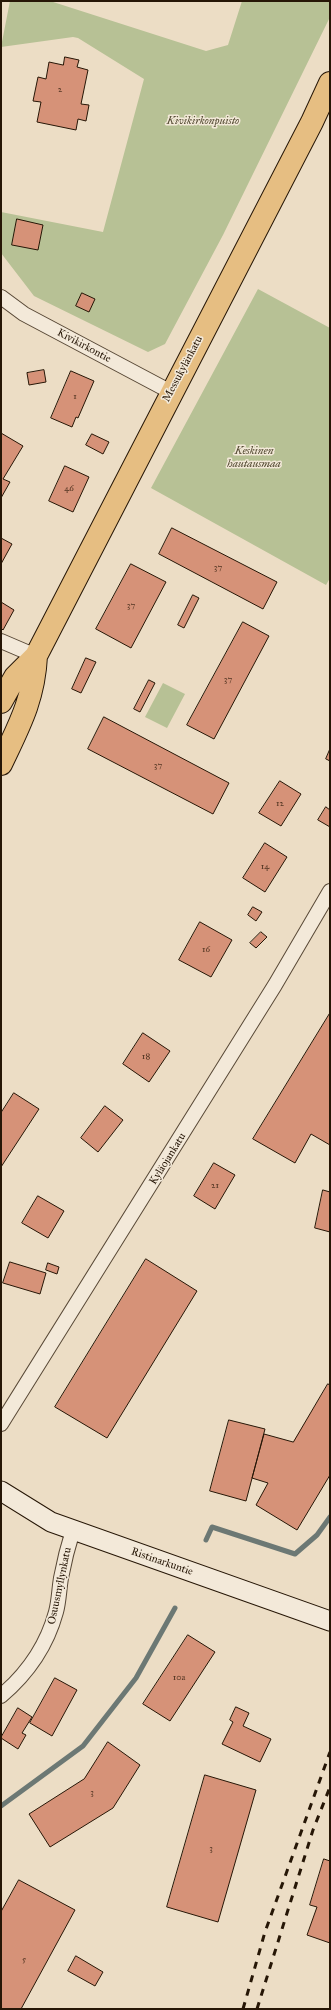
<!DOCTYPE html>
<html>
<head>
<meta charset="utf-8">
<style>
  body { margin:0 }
  #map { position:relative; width:331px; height:2010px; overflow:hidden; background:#ecddc5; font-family:"IM FELL Great Primer",serif }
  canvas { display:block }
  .frame { position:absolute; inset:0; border:2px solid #261606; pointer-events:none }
</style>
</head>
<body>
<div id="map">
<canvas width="331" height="2010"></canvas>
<div class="frame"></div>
</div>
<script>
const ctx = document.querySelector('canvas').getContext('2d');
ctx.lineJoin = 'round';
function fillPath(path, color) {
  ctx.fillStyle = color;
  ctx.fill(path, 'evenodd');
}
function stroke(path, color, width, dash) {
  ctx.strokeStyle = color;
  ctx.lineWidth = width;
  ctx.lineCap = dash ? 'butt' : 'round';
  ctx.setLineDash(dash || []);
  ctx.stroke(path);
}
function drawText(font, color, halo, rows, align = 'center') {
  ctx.font = font + ' "IM FELL Great Primer",serif';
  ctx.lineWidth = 3;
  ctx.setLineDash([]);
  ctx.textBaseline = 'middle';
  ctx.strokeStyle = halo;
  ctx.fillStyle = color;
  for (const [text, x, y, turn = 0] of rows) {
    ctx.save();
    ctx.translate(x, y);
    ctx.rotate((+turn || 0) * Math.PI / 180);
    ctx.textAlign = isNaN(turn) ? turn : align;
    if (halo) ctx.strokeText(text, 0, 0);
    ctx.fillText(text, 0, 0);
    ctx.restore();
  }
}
fillPath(new Path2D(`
  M10 1H50L206 51 228 45 242 1H330V17L223 235 165 344 148 352 34 296 1 253V212L103 232 144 79 78 38 73 37 1 47Z
  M258 289 330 328V578L326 585 151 488Z
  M163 683 185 694 167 728 145 717Z`), '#b7c195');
stroke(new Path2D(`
  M206 1540 212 1527 295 1554 317 1535 330 1517
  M1 1806 83 1746 136 1678 175 1608`), '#6c7874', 5);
const building = new Path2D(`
  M65 57 79 60 77 67 88 70 81 104 89 105 86 121 78 119 76 130 37 122 41 102 33 101 38 77 46 79 49 62 63 65Z
  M17 219 43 225 38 250 12 245Z
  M82 293 95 299 89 312 76 306Z
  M44 370 46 382 29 385 27 373Z
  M71 371 94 381 78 418 76 417 72 427 51 418Z
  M1 433 23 446 3 479 10 482 1 498Z
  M92 434 109 442 103 454 86 445Z
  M65 466 89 477 73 512 49 501Z
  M172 528 277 582 263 609 159 554Z
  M1 538 12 544 1 564Z
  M131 564 166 582 131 648 96 629Z
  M193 595 199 598 184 628 178 625Z
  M1 602 14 610 3 630 1 628Z
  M243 622 269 636 214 739 187 725Z
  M86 658 96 662 81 693 72 689Z
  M149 680 155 683 140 712 134 709Z
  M104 717 229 783 213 814 88 749Z
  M330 749V761L326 759Z
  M280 781 301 794 281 826 259 813Z
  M326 807 330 810V827L318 820Z
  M265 843 287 857 265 892 243 878Z
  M253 907 262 912 256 921 248 915Z
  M200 922 232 940 211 977 179 960Z
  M261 932 267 937 256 948 250 943Z
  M330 1013V1145L311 1134 295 1163 253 1139Z
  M143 1033 170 1051 149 1082 123 1064Z
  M14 1093 39 1109 1 1167V1113Z
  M105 1106 123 1120 98 1152 81 1138Z
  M214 1163 235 1175 215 1209 194 1196Z
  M323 1190 330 1192V1232L315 1228Z
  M38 1196 64 1211 48 1238 22 1223Z
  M146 1259 197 1291 107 1438 55 1407Z
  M10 1262 46 1273 40 1294 3 1283Z
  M48 1263 59 1267 57 1274 46 1270Z
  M328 1384 330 1385V1475L297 1530 256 1505 268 1483 252 1478 264 1434 293 1442Z
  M229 1420 265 1429 246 1501 210 1491Z
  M188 1635 215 1652 170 1721 143 1704Z
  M55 1678 77 1690 52 1736 30 1723Z
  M236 1707 249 1713 243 1726 271 1739 260 1762 222 1744 233 1722 230 1720Z
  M18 1708 32 1717 22 1733 26 1735 18 1749 1 1738Z
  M108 1742 140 1765 113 1808 50 1847 29 1814 84 1779Z
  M205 1775 256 1790 218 1922 167 1907Z
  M324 1859 330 1861V1943L307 1935 317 1907 310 1905Z
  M19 1880 75 1910 21 2009H1V1912Z
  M76 1956 103 1972 95 1986 68 1971Z`);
fillPath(building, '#d69278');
stroke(building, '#261606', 1);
const street = new Path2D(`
  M1 297 24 314 171 392
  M1 641 36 656
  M1 1424 275 985 330 891
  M1 1696C27 1674 47 1645 56 1612 59 1601 59 1590 61 1578 64 1562 68 1546 73 1530`);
const secondary = new Path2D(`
  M1 1491 51 1522 330 1621`);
const primary = new Path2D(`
  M1 702 15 677 36 656 312 122 330 83
  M1 764C19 726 34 699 36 656`);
stroke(street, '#584836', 16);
stroke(secondary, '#261606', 21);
stroke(primary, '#261606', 24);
stroke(street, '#f3e9d9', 14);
stroke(secondary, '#f3e9d9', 19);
stroke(primary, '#e6be82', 22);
stroke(new Path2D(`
  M243 2009 265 1932 330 1752
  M257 2009 313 1830 330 1787`), '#261606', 3, [7, 7]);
drawText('9px', '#523522', null, [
  ["2",60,90],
  ["1",75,397],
  ["46",69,489],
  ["37",218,568],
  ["37",131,606],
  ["37",228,680],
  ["37",158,766],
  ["12",280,804],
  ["14",265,867],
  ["16",206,950],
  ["18",146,1057],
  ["21",215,1186],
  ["10a",179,1678],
  ["3",92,1793],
  ["3",211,1849],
  ["5",24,1960]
]);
drawText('italic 11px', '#524931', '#f3e9d9', [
  ["Kivikirkonpuisto",203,121],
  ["Keskinen",254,451],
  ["hautausmaa",254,464]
]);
drawText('11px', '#261606', '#f3e9d9', [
  ["Kivikirkontie",84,346,28],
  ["Messukylänkatu",183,369,-62],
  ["Kyläojankatu",168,1159,-58],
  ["Ristinarkuntie",162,1562,19],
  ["Osuusmyllynkatu",60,1586,-78]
]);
</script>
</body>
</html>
